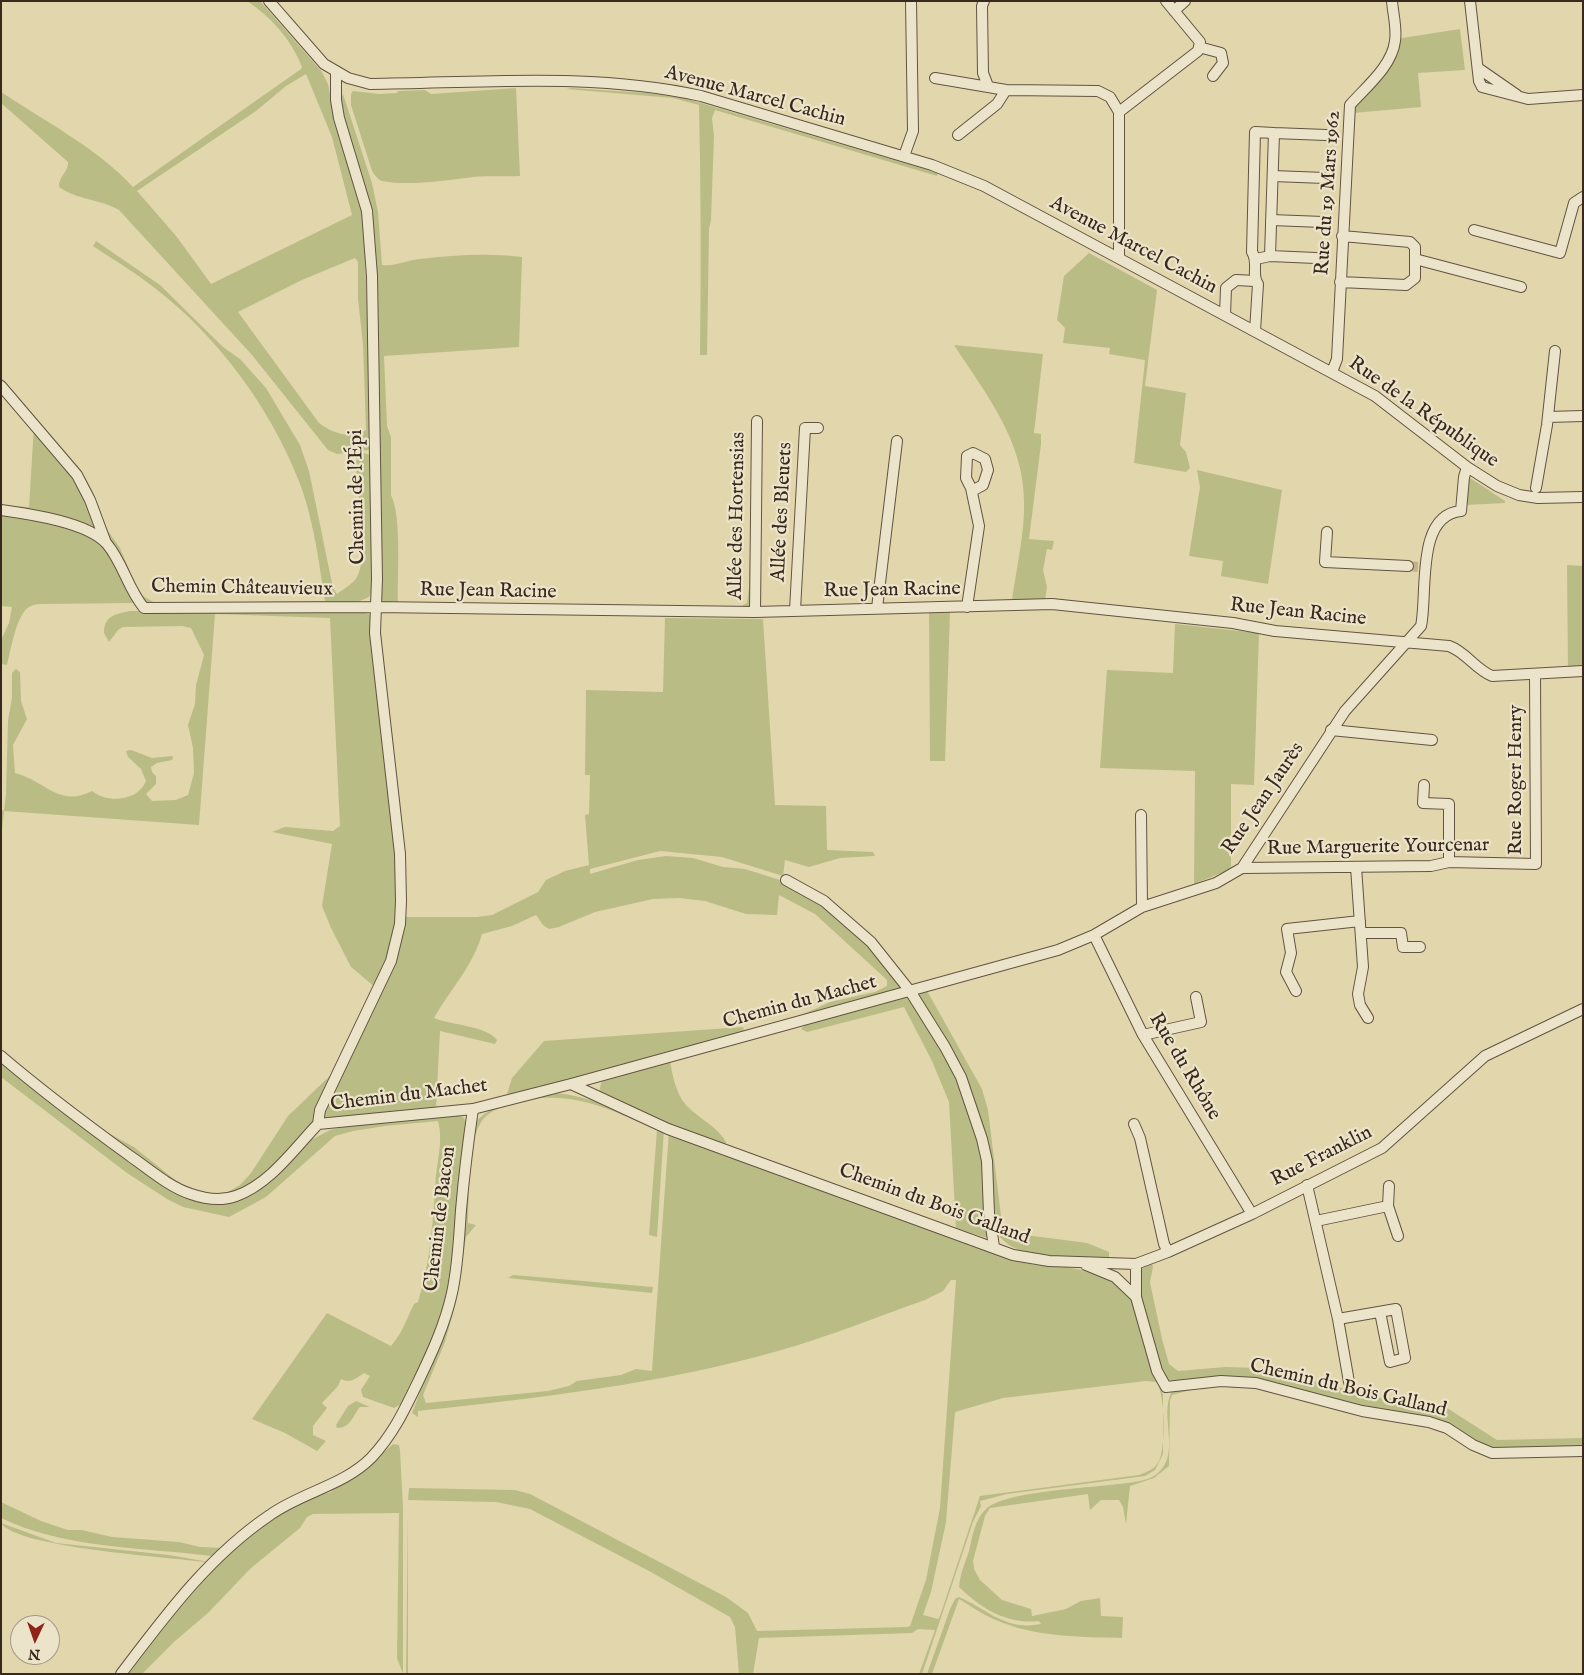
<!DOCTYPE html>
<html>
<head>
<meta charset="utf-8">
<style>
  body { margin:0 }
  #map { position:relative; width:1584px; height:1675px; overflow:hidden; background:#e2d6ad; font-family:"IM FELL English",serif }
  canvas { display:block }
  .frame { position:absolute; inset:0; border:2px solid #38281d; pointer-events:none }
  .north { position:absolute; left:10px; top:1615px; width:50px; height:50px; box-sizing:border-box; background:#ece4ca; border:1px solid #a49985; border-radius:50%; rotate:183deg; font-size:14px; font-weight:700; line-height:20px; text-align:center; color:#38281d }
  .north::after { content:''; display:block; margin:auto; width:18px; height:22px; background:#8f2418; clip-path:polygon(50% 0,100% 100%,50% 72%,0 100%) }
</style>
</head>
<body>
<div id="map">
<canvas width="1584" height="1675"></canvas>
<div class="frame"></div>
<div class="north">N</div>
</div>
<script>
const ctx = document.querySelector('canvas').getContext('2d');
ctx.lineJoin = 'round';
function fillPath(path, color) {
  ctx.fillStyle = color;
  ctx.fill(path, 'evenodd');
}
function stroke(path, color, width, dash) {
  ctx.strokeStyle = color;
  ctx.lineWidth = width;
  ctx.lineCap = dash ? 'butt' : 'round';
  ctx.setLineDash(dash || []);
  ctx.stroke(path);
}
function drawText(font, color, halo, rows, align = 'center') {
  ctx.font = font + ' "IM FELL English",serif';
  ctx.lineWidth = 4.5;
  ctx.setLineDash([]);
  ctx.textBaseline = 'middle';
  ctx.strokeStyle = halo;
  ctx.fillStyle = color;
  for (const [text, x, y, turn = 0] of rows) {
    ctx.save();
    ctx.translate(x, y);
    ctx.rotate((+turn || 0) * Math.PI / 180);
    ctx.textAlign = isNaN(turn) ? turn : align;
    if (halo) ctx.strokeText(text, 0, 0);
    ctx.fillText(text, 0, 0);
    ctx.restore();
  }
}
fillPath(new Path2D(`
  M247 1 261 2 322 72 328 84 332 106 363 207 371 405 370 448 368 450 337 454 328 450 252 355 119 210C100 199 77 200 59 187 58 177 69 171 68 162L1 103V92C43 120 100 150 133 187L301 69 302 67C291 39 272 18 247 1ZM306 74 332 137 352 215 211 284 177 237 137 191 256 111 286 86ZM355 258 358 262V299L363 344 366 430C350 440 333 433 319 423L238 312 302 280Z
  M1460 29 1465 70 1418 73 1421 107 1353 113 1350 105 1381 71 1396 39Z
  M516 88 520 176C503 177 484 175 466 178 441 181 408 186 382 181 377 179 375 175 372 171L351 105V94L353 91 379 94 397 93 398 91 425 90 431 94Z
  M572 88 647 93 684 98 938 173 937 176 715 110 712 118 714 136 711 220 709 229 707 355H700C701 271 701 189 699 105L673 98 566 89Z
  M343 94 372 183 378 212 382 265C393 267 408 260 420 259 454 255 488 253 522 257L519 347 384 356 387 426 391 437V495C402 517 397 576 398 602L488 605 740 607 747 603 749 588 754 402 750 607 714 609 398 607 386 605 382 603 377 350 371 209 343 114 340 103Z
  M96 241 160 285 223 347 240 359 266 388 300 445 309 471 333 588 337 594C342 590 354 583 357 577 370 552 356 490 356 461L364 453 370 455 372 470 373 588 369 597 353 604 145 603 114 551 90 493 1 383V377L81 470 92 490 108 531 120 548 135 584 143 596 155 603 325 601C319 562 313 515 298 479 269 406 218 337 156 289 136 273 114 260 93 246Z
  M1089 253 1157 290 1145 386 1186 393 1180 445 1186 452 1190 468 1186 472 1134 463 1145 360 1109 354 1110 348 1063 343 1065 328 1057 320 1064 276Z
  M954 345 1043 354 1034 433 1041 434V444L1029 539 1054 541 1052 550 1047 549 1043 570 1047 587 1045 600H1012C1016 570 1025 532 1024 502 1024 441 986 394 954 345Z
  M34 426 77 480 96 527 91 529 1 507V505L29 507Z
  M1197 470 1282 490 1268 584 1221 576 1223 561 1189 556 1200 487Z
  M1470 478 1505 501V503L1466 505 1468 479Z
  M1 515C41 521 87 523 112 558 121 571 126 589 134 603L40 604C37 604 32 605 29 607 16 615 11 650 7 665L1 664V640L9 623 12 607 1 606Z
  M1567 565 1583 566V668L1568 670Z
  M130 611 361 612 369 614 373 622 397 872 396 926 389 955 375 987 351 967 331 928 322 906 332 844 272 832 285 827 333 831 340 826 330 618 215 614 199 825 4 811 1 840 2 810 4 811 6 795 8 720 12 698V673L16 669 20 672 21 701 27 719 13 745 15 773C46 781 59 808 92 791 108 804 138 801 146 781L141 769 128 757 126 751 131 750 152 758 173 756 172 760 157 763 151 767 152 772 156 776V784L146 794 152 801 176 800 188 795 194 773 193 748 188 725 195 704 196 685 204 655 191 628 182 626 123 627 118 630 109 642 104 633C104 616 115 614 130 611Z
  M950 612 945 761H930L929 613Z
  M665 618 763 619 775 805 826 806 827 850 873 852 875 856 840 858 809 867 785 860 783 876 722 857 660 851 590 869V874L638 860 666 856 693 858 723 867 745 869 780 880 812 895 870 944 903 989 556 1083 507 1094 512 1078 544 1041 743 1027 744 1031 797 1017 830 1002 875 992 887 986V980L815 914 779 895 777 915 746 914 705 901 679 898 653 899 595 912 559 927 549 929 543 925 536 915 512 926 482 934C473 966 450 990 434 1018 451 1025 487 1026 497 1040L495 1044 440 1031 436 1108 330 1120 325 1117 324 1112 397 954 406 917H477L492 915 538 892 546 880 565 871 589 865 585 815 589 814 590 775H585L586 690 663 692Z
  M1175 624 1259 633 1254 785 1231 784V869L1194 884 1195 771 1100 768 1107 670 1173 673Z
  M926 989 982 1089 988 1110 1003 1232 1087 1243 1109 1252V1257C1074 1256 1019 1265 997 1233L987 1137 918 999 917 992Z
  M899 997H908L954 1069 978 1138 983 1167 989 1231 987 1238 956 1228 949 1102 932 1061 904 1007 807 1032 801 1029 806 1024Z
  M1 1051 53 1095 97 1127 134 1147 175 1180 191 1190 211 1194 226 1193 240 1185 251 1173 288 1116 335 1071 308 1132 263 1178 235 1193 217 1196 203 1195 178 1186 68 1108 1 1055Z
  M670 1060C672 1074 676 1094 686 1105 699 1119 716 1125 726 1142L725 1145 668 1124 599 1092 602 1080Z
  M1 1062 192 1198 238 1200 256 1191 309 1141 330 1130 354 1124 457 1113 464 1118 466 1124 450 1286 439 1325 425 1360 403 1403 394 1408 363 1397 361 1390 370 1376 364 1373C357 1378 350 1384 341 1379L338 1386 322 1403 327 1408 313 1426V1435L326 1441 317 1451 285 1433 252 1419 327 1313 391 1346C403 1332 406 1320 414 1304L418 1302C431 1261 433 1219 436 1175 438 1159 443 1137 438 1121L385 1126 353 1131 335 1136 266 1197 229 1217 183 1207 167 1199 127 1173 1 1077Z
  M554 1093C593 1096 628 1114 664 1129L657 1237 649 1235 657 1130C606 1108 568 1087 511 1104 499 1108 486 1112 480 1124 468 1145 469 1197 468 1223L476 1225 466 1237 456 1302 445 1342 423 1395 426 1403 548 1391 569 1386 577 1381 621 1375 636 1369 652 1371 669 1131 960 1242 963 1239 1015 1260 1034 1265 1067 1267 1100 1274 1110 1278 1135 1301 1163 1395V1454L1155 1470 1145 1476 1007 1494 980 1501 981 1506 973 1522 922 1674H919L935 1630 918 1629 912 1633 759 1638 753 1674H739L735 1627 730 1617 649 1571 530 1509 496 1502 408 1500 409 1488 515 1490 530 1494 726 1597 748 1613 757 1631 907 1627 910 1626 926 1580 940 1508 956 1280H951L943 1291 925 1300C876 1317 828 1337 778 1351 661 1384 539 1398 418 1411V1417L412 1413 439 1342 476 1122C495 1100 526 1099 554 1093ZM1146 1381 1157 1382C1165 1396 1166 1447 1159 1461 1155 1469 1147 1472 1139 1475L980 1496 940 1616 938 1619 923 1615 931 1592 946 1522 955 1412 1003 1398Z
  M1152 1264 1153 1267 1150 1282 1162 1339 1169 1364 1178 1371 1225 1367 1260 1368 1345 1389 1356 1388 1358 1396 1399 1399 1447 1408 1497 1440 1583 1438V1448L1508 1451 1483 1447 1459 1431 1361 1408 1307 1392 1169 1380 1160 1368 1142 1301 1139 1285 1141 1269Z
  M513 1275 653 1287 652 1293 508 1278Z
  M1229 1385 1202 1387 1172 1395 1170 1401 1169 1466 1154 1478 1130 1486 1126 1524 1123 1507 1119 1500H1101L1090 1510 1088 1494 990 1508 985 1516 973 1561 974 1569 980 1580 1002 1600 1031 1609 1032 1616 1066 1609 1081 1601 1100 1598 1101 1616 1123 1617 1122 1638C1080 1637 1034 1637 996 1620 983 1615 971 1606 959 1599L932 1674H927L950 1609 955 1599 959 1597C989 1610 1005 1631 1041 1624L1039 1621C1007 1625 981 1608 959 1587 960 1574 965 1563 969 1551 972 1537 975 1519 986 1509 1005 1491 1089 1488 1119 1484 1132 1482 1151 1482 1161 1470 1179 1449 1160 1417 1171 1393L1175 1390Z
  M356 1401 370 1407H360C353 1415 351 1428 337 1428L336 1425 348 1406Z
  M393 1444 399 1445 400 1450 403 1508V1674L397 1658 399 1513 313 1514 307 1517 300 1528 251 1568 208 1613 175 1641 142 1674H123L190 1590 266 1520 314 1497 331 1492 334 1488 360 1473Z
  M1 1502 41 1521 68 1530H82L112 1537 179 1542 200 1547 225 1548 211 1556C141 1547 66 1549 1 1518Z
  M408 1514V1674H406Z
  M1 1523 56 1543 169 1555 209 1562 206 1564 204 1562C169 1557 17 1548 1 1523Z`), '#babc85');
stroke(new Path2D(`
  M1408 566 1419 567`), '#c0b390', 10, [10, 5]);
const minor = new Path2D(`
  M269 1 324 64 348 78 370 84C479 83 593 72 701 96L932 165 984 186 1375 396 1467 467 1497 486 1519 495 1538 498 1583 497
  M984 1 982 6 983 73 988 86
  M1470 1 1479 81 1482 87 1528 99 1583 95
  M1174 11 1185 1
  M1199 47 1221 53 1223 63 1213 76
  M1478 68 1517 95
  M935 78 1006 90 1098 91 1110 97 1119 112V257
  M1119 112 1198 51 1200 42 1166 1
  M1274 133 1326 135
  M958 135 997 104 1006 90
  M904 156 913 131 911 1
  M1273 176 1325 178
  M1271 220 1323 222
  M1474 230 1560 253 1574 203 1583 197
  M1342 236 1410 242 1415 247V259
  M1270 256 1316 258
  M1340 282 1406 285 1415 278V259L1521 287
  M1225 315 1226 288 1236 280 1255 281
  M1255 331 1258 284C1251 275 1259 263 1252 252L1255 132 1274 133 1270 256 1256 259
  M1332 372 1337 359 1350 105C1366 87 1392 66 1395 41 1397 28 1393 14 1392 1
  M1 386 77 475 90 500 106 543
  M1548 417 1583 416
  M1536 488 1547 425 1555 351
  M1 510C29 514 88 522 107 544 123 563 128 589 144 608L375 607 755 612 1052 604 1233 623 1275 631 1449 646C1466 652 1475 669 1492 676L1583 671
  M1327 532 1325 562 1408 566
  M967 607 979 526 971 488 966 478 967 456 973 453 985 459 988 470 983 485 972 491
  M877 608 897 441
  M795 610 805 428H818
  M755 612 757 421
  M1331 730 1432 740
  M1424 785 1423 803 1449 804V862
  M1141 815 1142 907
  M1356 867 1363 967 1358 994 1360 1005 1368 1018
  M1242 868 1431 866 1449 862 1536 864 1535 675
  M786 880 824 901 871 942 910 991 945 1047 961 1077 982 1139 987 1161 989 1213 994 1247
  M1361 933H1401L1403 947H1420
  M1094 935 1143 1035 1252 1214
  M1296 991 1286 972 1291 953 1287 929 1360 921
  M1143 1035 1201 1022 1196 997
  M1 1056C43 1092 86 1124 130 1156 149 1169 169 1187 191 1194 205 1199 222 1201 236 1196 270 1184 294 1149 318 1124L473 1109 571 1084 1058 950 1094 935 1142 907 1216 883 1242 868 1345 711 1421 626C1428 594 1415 515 1461 511L1464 477 1467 467
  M571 1084 668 1129 1013 1255 1049 1261 1136 1264 1168 1252 1252 1214 1382 1148 1485 1056 1583 1009
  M318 1124 320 1110 391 961 400 924 401 901 400 854 375 633 377 579 372 276 367 211 339 118 336 100V73
  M1134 1124 1140 1138 1164 1244 1168 1252
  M1307 1185 1338 1319 1349 1382
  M1389 1186 1388 1206 1398 1236
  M1316 1221 1388 1206
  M1136 1264V1297L1157 1371 1166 1387 1221 1381 1256 1383 1362 1411 1429 1422 1447 1428 1473 1445 1492 1453 1583 1451
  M1086 1265 1115 1277 1136 1297
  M1338 1319 1396 1309 1405 1358 1390 1362 1380 1312
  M121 1674C165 1616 209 1556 270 1515 302 1492 343 1486 371 1458 392 1436 404 1411 417 1384 431 1355 445 1325 452 1293 458 1266 459 1238 461 1210 464 1176 468 1143 473 1109`);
stroke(minor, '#625441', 12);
stroke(minor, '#ece4ca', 10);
drawText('20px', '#38281d', '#ece4ca', [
  ["Avenue Marcel Cachin",755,97,15],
  ["Rue du 19 Mars 1962",1329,193,-86],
  ["Avenue Marcel Cachin",1133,246,28],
  ["Rue de la République",1423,413,35],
  ["Chemin de l'Épi",358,497,-91],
  ["Allée des Bleuets",783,512,-87],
  ["Allée des Hortensias",738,516,-89],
  ["Chemin Châteauvieux",242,589,1],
  ["Rue Jean Racine",892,591,-1],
  ["Rue Jean Racine",488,592,1],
  ["Rue Jean Racine",1298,613,6],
  ["Rue Roger Henry",1517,780,-90],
  ["Rue Jean Jaurès",1264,799,-56],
  ["Rue Marguerite Yourcenar",1378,848,-1],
  ["Chemin du Machet",800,1003,-15],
  ["Rue du Rhône",1184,1067,59],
  ["Chemin du Machet",409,1096,-7],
  ["Rue Franklin",1322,1157,-27],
  ["Chemin du Bois Galland",934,1205,20],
  ["Chemin de Bacon",441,1219,-83],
  ["Chemin du Bois Galland",1348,1389,13]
]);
</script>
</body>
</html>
